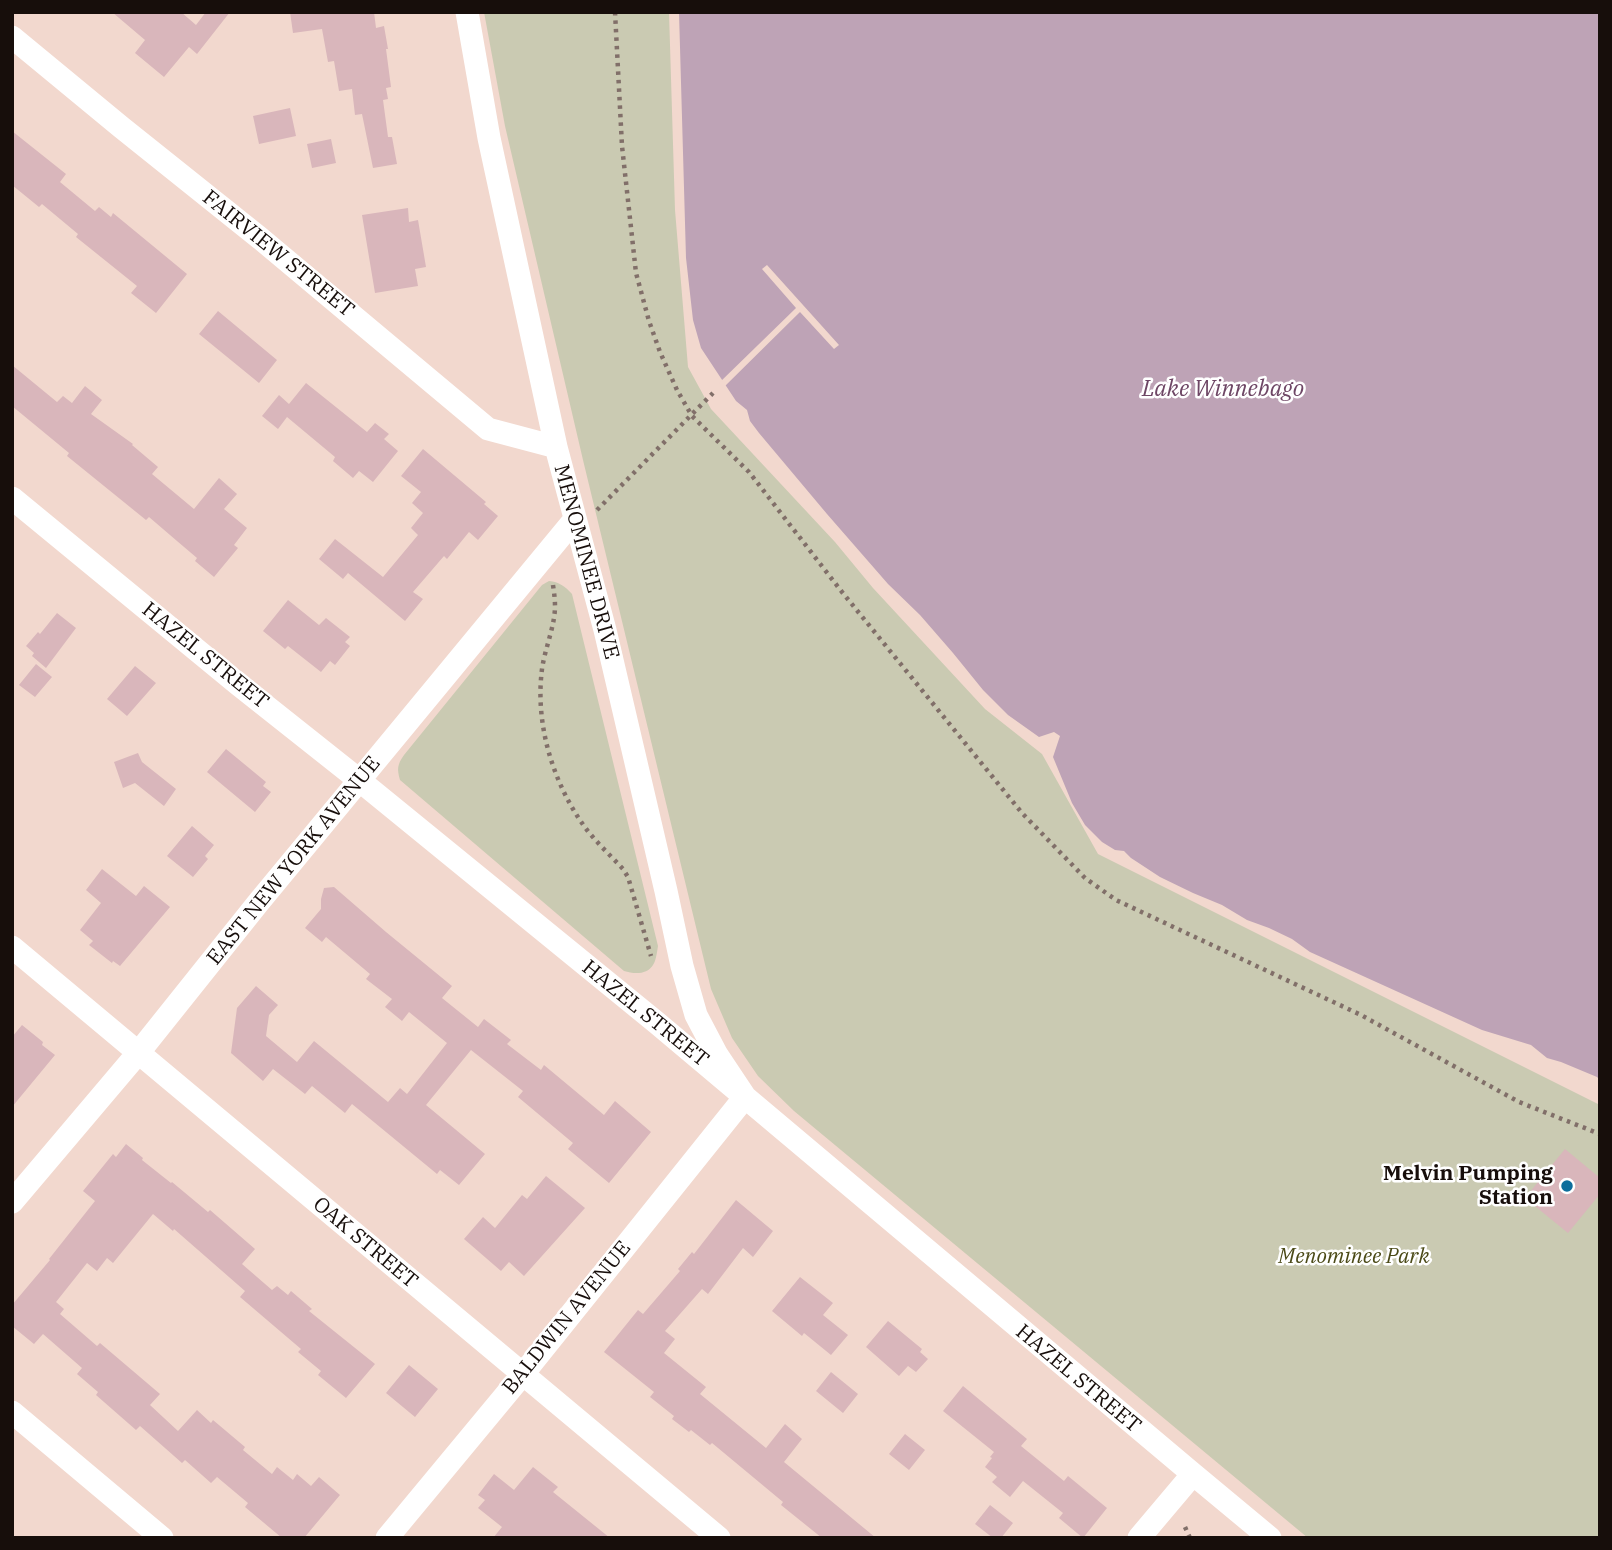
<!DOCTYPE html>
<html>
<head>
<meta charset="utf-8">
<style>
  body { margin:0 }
  #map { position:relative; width:1612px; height:1550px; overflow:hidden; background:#f2d8ce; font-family:"IBM Plex Serif",serif }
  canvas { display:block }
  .frame { position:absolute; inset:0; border:14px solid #170e0b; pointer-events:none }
</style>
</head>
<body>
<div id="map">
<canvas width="1612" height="1550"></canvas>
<div class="frame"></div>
</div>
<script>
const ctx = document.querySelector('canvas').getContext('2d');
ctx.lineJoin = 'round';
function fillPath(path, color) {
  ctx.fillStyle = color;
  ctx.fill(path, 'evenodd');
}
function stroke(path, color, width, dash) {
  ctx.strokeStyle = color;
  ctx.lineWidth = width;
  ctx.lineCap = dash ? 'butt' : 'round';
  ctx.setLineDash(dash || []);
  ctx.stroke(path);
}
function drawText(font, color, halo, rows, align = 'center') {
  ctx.font = font + ' "IBM Plex Serif",serif';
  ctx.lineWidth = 5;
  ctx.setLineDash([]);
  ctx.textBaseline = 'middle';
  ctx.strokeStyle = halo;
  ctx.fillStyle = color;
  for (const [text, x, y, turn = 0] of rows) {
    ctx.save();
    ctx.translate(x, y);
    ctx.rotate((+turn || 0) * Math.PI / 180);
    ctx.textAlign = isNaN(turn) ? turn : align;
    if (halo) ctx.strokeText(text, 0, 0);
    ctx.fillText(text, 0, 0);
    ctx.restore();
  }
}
fillPath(new Path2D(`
  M484 12H669L675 210 688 367 711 409 835 542 873 588 985 709 1042 754 1098 854 1600 1105V1538H1308L794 1111 758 1076 732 1038 711 989 583 460 505 126Z
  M549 581C559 582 565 586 572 594L658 946C657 952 656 961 653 965 647 975 634 974 624 971L400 780C397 769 397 765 404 755L542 585Z`), '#cacab2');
fillPath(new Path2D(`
  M679 12H1600V1080L1597 1077 1561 1062 1547 1058 1531 1045 1482 1030 1310 952 1292 939 1269 928 1247 920 1222 905 1193 893 1160 877 1131 858 1124 851 1115 850 1102 842 1085 825 1072 803 1053 757 1060 736 1054 732 1039 737 1008 715 983 690 953 653 920 615 888 584 827 514 759 433 750 421 747 410 736 401 701 348 693 320 686 258Z`), '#bea3b6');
fillPath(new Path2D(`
  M767 265 839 345 834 349 800 312 723 388 719 383 796 308 762 269Z`), '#f2d8ce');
fillPath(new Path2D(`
  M112 12H181L196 25 206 12H230L197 54 189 47 164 77 135 53 145 40Z
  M290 12H374L376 28 384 26 388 49H386L391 87 386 88 388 99 383 100 388 137H392L397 164 373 168 362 114 355 115 352 89 339 91 334 61 328 62 322 29 293 33Z
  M290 108 296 136 259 144 253 116Z
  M12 131 66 174 60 182 95 211 99 207 111 217 113 213 187 274 156 313 131 293 137 286 76 237 78 234 42 204 39 207 12 185Z
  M331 139 336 163 312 168 307 144Z
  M408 208 409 222 418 220 426 267 415 269 418 286 375 293 362 215Z
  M218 311 277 360 259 383 199 334Z
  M12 365 57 402 63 396 72 403 85 386 102 400 91 414 133 444 132 445 158 467 152 474 194 509 219 478 237 494 224 509 247 528 234 545 238 548 214 577 195 561 197 558 177 541 149 517 146 520 67 456 69 453 12 406Z
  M306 383 367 432 375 423 389 434 384 439 398 451 373 482 359 471 353 478 333 461 335 457 287 417 278 429 262 416 279 395 289 404Z
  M423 449 486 502 484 504 498 516 478 540 469 532 447 559 444 556 413 592 423 599 405 621 348 573 343 579 319 559 335 539 383 577 418 535 411 528 423 513 412 503 421 492 401 476Z
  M288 600 319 625 326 618 350 637 345 642 350 646 335 665 330 661 321 672 288 646 285 649 263 631Z
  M57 613 76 628 46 668 32 656 34 653 26 646 38 632 40 634Z
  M36 664 52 677 35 697 19 685Z
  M135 666 156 683 127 716 107 699Z
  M226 749 266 782 263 786 271 792 255 812 207 772Z
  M138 753 142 762 176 789 164 806 135 783 123 788 114 762Z
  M192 826 214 845 205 856 208 859 193 877 167 856Z
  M102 869 136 896 144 886 170 907 120 966 113 961 112 963 89 945 93 941 80 930 101 903 86 890Z
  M334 887 386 932 452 986 442 998 478 1027 484 1019 511 1040 507 1044 541 1070 544 1065 604 1115 615 1101 651 1132 609 1183 568 1149 573 1143 518 1097 523 1091 471 1050 426 1105 485 1154 459 1185 440 1170 437 1174 352 1104 345 1113 312 1086 305 1094 273 1069 263 1081 231 1053 237 1008 256 986 278 1005 269 1015 266 1036 297 1062 314 1041 388 1102 400 1088 407 1094 447 1043 409 1012 402 1021 385 1007 392 999 366 979 370 974 326 937 322 942 305 928 321 909V899L324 888Z
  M22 1025 43 1042 42 1045 55 1055 12 1107V1037Z
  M126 1144 143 1158 142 1160 171 1183 172 1182 208 1212 210 1210 255 1249 242 1264 272 1290 277 1286 288 1295 291 1291 312 1309 309 1311 375 1364 346 1398 318 1375 321 1371 298 1352 301 1349 240 1297 245 1291 174 1229 173 1231 153 1214 113 1263 107 1258 97 1271 87 1263 56 1302 64 1309 60 1314 97 1346 100 1343 160 1394 150 1405 178 1431 197 1410 211 1423 213 1420 245 1447 243 1450 272 1474 277 1467 293 1480 297 1474 311 1486 319 1477 340 1495 304 1538H282L245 1507 248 1503 217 1477 211 1483 185 1460 182 1463 140 1426 136 1430 96 1395 98 1392 77 1374 82 1368 43 1334 34 1344 12 1326V1305L50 1260 49 1259 95 1201 83 1191 113 1154 116 1157Z
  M1565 1149 1600 1178V1194L1568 1233 1525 1198Z
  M546 1176 585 1208 524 1276 509 1262 501 1271 464 1239 483 1217 495 1228 522 1195 527 1199Z
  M736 1200 773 1231 753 1257 743 1248 708 1294 702 1289 665 1331 675 1339 664 1353 706 1387 700 1394 766 1448 785 1424 802 1439 784 1462 876 1538H822L781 1505 783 1502 712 1443 710 1445 691 1430 689 1432 672 1419 674 1416 650 1397 654 1392 604 1352 638 1310 643 1314 680 1271 678 1269 692 1252 694 1254Z
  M800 1277 833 1303 823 1315 848 1335 831 1355 804 1333 802 1336 772 1311Z
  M888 1321 922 1349 920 1352 928 1359 916 1372 908 1366 899 1376 866 1347Z
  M409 1365 438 1389 415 1417 386 1393Z
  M831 1372 858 1394 843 1413 816 1391Z
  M963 1386 1027 1439 1021 1446 1064 1481 1068 1476 1107 1508 1083 1538 1059 1518 1063 1513 1023 1481 1010 1497 992 1482 997 1477 985 1467 992 1458 990 1457 994 1452 943 1411Z
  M905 1434 925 1450 909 1470 889 1454Z
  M533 1467 558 1487 553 1492 610 1538H493L502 1527 478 1508 485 1500 478 1495 494 1474 514 1490Z
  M990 1505 1013 1523 1001 1538H993L975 1524Z`), '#d9b6bb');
stroke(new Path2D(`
  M615 12 622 146 636 273 649 321 660 352 677 390 692 416 749 472 842 592 1022 813 1085 878 1116 900 1361 1015 1519 1102 1600 1134
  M597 510 713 393
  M553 585C554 592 555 599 555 606 555 626 545 648 542 669 535 723 552 781 584 826 595 841 610 855 623 869L628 877 651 956
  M1185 1527 1190 1538`), '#816f69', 4.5, [3.5, 5]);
stroke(new Path2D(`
  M12 37 121 127 261 239 488 429 556 447
  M12 498 238 684 359 780 657 1023 1193 1474 1270 1538
  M12 947 719 1538
  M12 1202 139 1052 258 903 575 519
  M12 1412 162 1538
  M387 1538 523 1374 745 1097 717 1055 696 1015 682 966 666 891 605 630 556 447 489 138 467 12
  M1139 1538 1193 1474`), '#fff', 23);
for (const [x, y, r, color] of [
  [1567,1186,7,"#0c6e9c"]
]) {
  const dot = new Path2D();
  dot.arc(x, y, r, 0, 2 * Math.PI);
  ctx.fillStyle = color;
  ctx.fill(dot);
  stroke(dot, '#fff', 2.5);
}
drawText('21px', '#170e0b', '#fff', [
  ["FAIRVIEW STREET",278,254,39],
  ["MENOMINEE DRIVE",586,562,75],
  ["HAZEL STREET",205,656,39],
  ["EAST NEW YORK AVENUE",294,861,-51],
  ["HAZEL STREET",645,1014,39],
  ["OAK STREET",365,1243,40],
  ["BALDWIN AVENUE",567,1318,-51],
  ["HAZEL STREET",1078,1379,40]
]);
drawText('bold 21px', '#170e0b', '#fff', [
  ["Melvin Pumping",1553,1174],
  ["Station",1553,1198]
], 'right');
drawText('italic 21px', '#4b4a17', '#fff', [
  ["Menominee Park",1354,1257]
]);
drawText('italic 23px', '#6e4665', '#fff', [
  ["Lake Winnebago",1223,389]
]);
</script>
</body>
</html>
